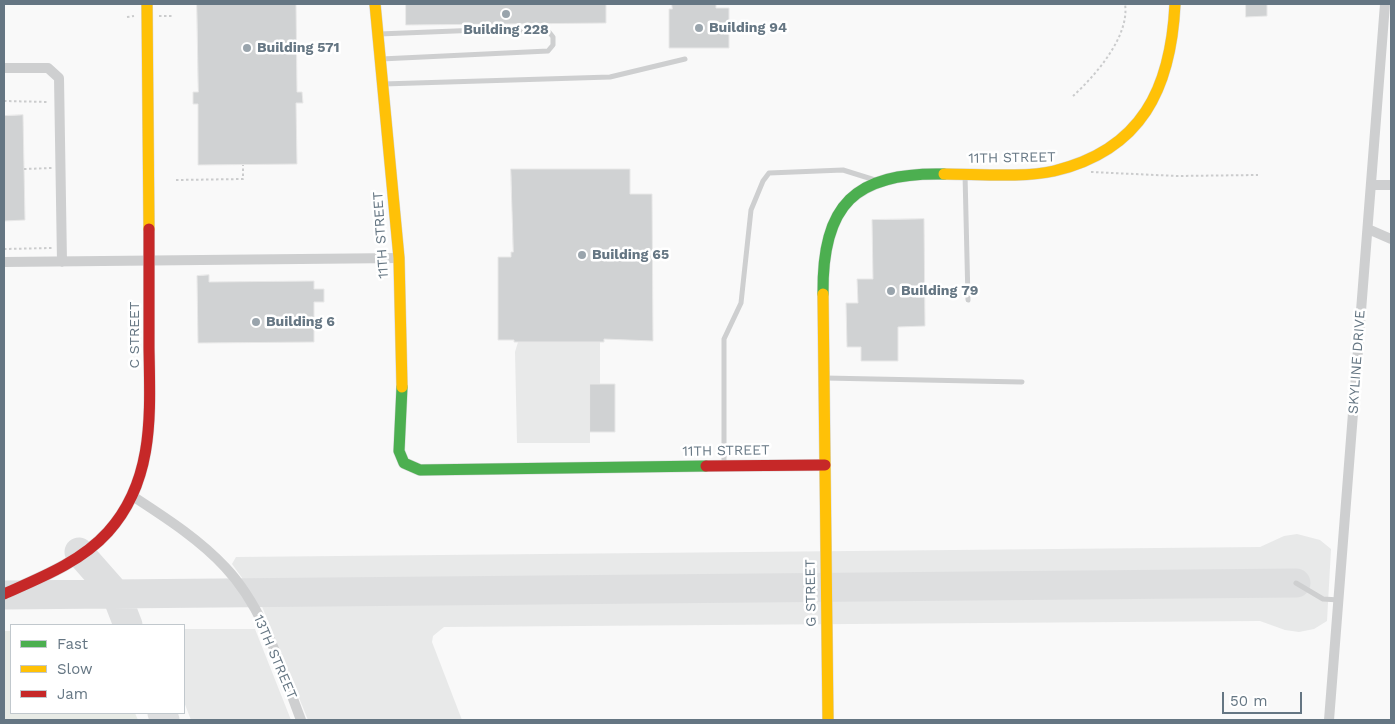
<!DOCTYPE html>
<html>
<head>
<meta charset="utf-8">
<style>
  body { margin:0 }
  #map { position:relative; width:1395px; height:724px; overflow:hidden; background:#f9f9f9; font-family:"Work Sans",sans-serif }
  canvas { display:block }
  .frame { position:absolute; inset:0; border:5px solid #657683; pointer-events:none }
  .legend { position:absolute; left:10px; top:624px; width:175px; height:90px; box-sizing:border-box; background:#fff; border:1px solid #c1c8cd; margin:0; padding:6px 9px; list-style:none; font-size:15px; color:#657683 }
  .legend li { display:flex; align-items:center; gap:10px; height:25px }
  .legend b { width:25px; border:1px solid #c1c8cd }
  .scale { position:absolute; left:1222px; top:692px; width:80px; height:22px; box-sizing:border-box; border:2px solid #657683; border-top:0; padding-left:6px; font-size:15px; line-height:18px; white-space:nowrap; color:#657683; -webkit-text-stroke:4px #fff; paint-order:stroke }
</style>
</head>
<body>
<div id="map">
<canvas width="1395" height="724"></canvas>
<div class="frame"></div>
<ul class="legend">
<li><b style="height:6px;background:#4caf50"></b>Fast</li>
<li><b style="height:6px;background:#ffc107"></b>Slow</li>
<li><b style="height:6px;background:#c62828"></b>Jam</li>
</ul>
<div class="scale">50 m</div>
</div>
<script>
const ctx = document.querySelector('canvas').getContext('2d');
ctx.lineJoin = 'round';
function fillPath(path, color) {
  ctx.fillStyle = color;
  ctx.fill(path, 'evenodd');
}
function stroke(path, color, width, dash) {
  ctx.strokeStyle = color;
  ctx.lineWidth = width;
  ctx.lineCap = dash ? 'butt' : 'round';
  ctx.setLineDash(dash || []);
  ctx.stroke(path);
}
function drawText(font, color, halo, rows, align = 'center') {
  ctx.font = font + ' "Work Sans",sans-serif';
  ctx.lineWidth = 5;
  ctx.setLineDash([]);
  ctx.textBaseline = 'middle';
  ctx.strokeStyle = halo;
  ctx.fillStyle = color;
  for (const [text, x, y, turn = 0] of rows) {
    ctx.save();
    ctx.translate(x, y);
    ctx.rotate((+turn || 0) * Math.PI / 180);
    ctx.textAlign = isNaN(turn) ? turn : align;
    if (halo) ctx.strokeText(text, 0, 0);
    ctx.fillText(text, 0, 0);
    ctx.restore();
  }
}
fillPath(new Path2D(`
  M518 342H600V385H590V443H517L515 352Z
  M1297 534 1320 540 1331 549 1327 621 1314 629 1299 632 1285 630 1260 621 444 627 433 636 432 642 462 720H308L261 604 232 564 236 557 1260 547 1284 536Z
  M184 629H255L291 720H191L184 702Z`), '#e8e9e9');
fillPath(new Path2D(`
  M4 631H11V713H135L138 720H4Z`), '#e8ebe6');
stroke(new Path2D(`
  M79 552 116 594 128 625
  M4 595 1296 583
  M162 713 165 720`), '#dedfe0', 29);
const building = new Path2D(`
  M197 4H296L297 92H302L303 103H296L297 164 198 165V104H193V92H198Z
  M406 4H606V23L406 25Z
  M672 4H716V8H729V48H669V9H672Z
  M1246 4H1267V16L1246 17Z
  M23 115 25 220 4 221V116Z
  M511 169H630V194H652L653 341 604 339V342H514V340H498V257H511V252H513Z
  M924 219 925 326 898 327V361H861V347H847L846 303H858L857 279H873L872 220Z
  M209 275V282L314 281V289H324V302H314V342L198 343 197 276Z
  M590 384H615V432H590Z`);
fillPath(building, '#d0d2d3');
stroke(building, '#e8e8e8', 1);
const fast = new Path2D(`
  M823 294C822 204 855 172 944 174
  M402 387 399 451 404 463 420 470 706 466`);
const slow = new Path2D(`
  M147 4 149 229
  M375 4 399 258 402 387
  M944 174C976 174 1024 178 1054 171 1142 150 1171 88 1175 4
  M823 294 828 720`);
const jam = new Path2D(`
  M706 466 825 465
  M4 594C40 578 81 562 108 532 155 480 150 413 149 348 149 308 149 269 149 229`);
stroke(fast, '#d5d6d7', 12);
stroke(slow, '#d5d6d7', 12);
stroke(jam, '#d5d6d7', 12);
stroke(new Path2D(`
  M159 16H173
  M127 17 134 16
  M1073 96C1095 76 1130 36 1125 4
  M4 101 49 102
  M24 169 52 168
  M1091 172 1177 176 1258 175
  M176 180 243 179V165
  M4 249 52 248`), '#cbcccd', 2, [2.5, 2.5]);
stroke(new Path2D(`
  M379 34 480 30 549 32 553 37V45L548 51 381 59
  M383 84 610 77 685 59
  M965 174 968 300
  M825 378 1022 382
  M724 466V339L741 303 751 210 763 181 769 173 843 170 875 180
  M1296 583 1323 599 1339 600`), '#cecfd0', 5);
stroke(new Path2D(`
  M4 68H48L59 78 62 262
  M1371 185H1391
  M1368 229 1391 239
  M4 262 399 258
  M134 497C166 518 199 539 225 567 264 608 281 668 301 720
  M1329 720 1385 4`), '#cecfd0', 10);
stroke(fast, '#4caf50', 11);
stroke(slow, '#ffc107', 11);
stroke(jam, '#c62828', 11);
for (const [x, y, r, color] of [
  [506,14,5,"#99a4ac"],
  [699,28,5,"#99a4ac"],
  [247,48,5,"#99a4ac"],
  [582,255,5,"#99a4ac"],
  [891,291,5,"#99a4ac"],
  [256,322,5,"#99a4ac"]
]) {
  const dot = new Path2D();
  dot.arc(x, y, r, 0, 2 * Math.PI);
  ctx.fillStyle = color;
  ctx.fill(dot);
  stroke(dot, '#fff', 2);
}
drawText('bold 14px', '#657683', '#fff', [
  ["Building 94",709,28],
  ["Building 228",506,30,"center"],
  ["Building 571",257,48],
  ["Building 65",592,255],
  ["Building 79",901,291],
  ["Building 6",266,322]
], 'left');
drawText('14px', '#657683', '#fff', [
  ["11TH STREET",1012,158,-1],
  ["11TH STREET",381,235,-94],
  ["C STREET",135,335,-90],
  ["SKYLINE DRIVE",1357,362,-86],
  ["11TH STREET",726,451,-1],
  ["G STREET",811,593,-91],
  ["13TH STREET",275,657,67]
]);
</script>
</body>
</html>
